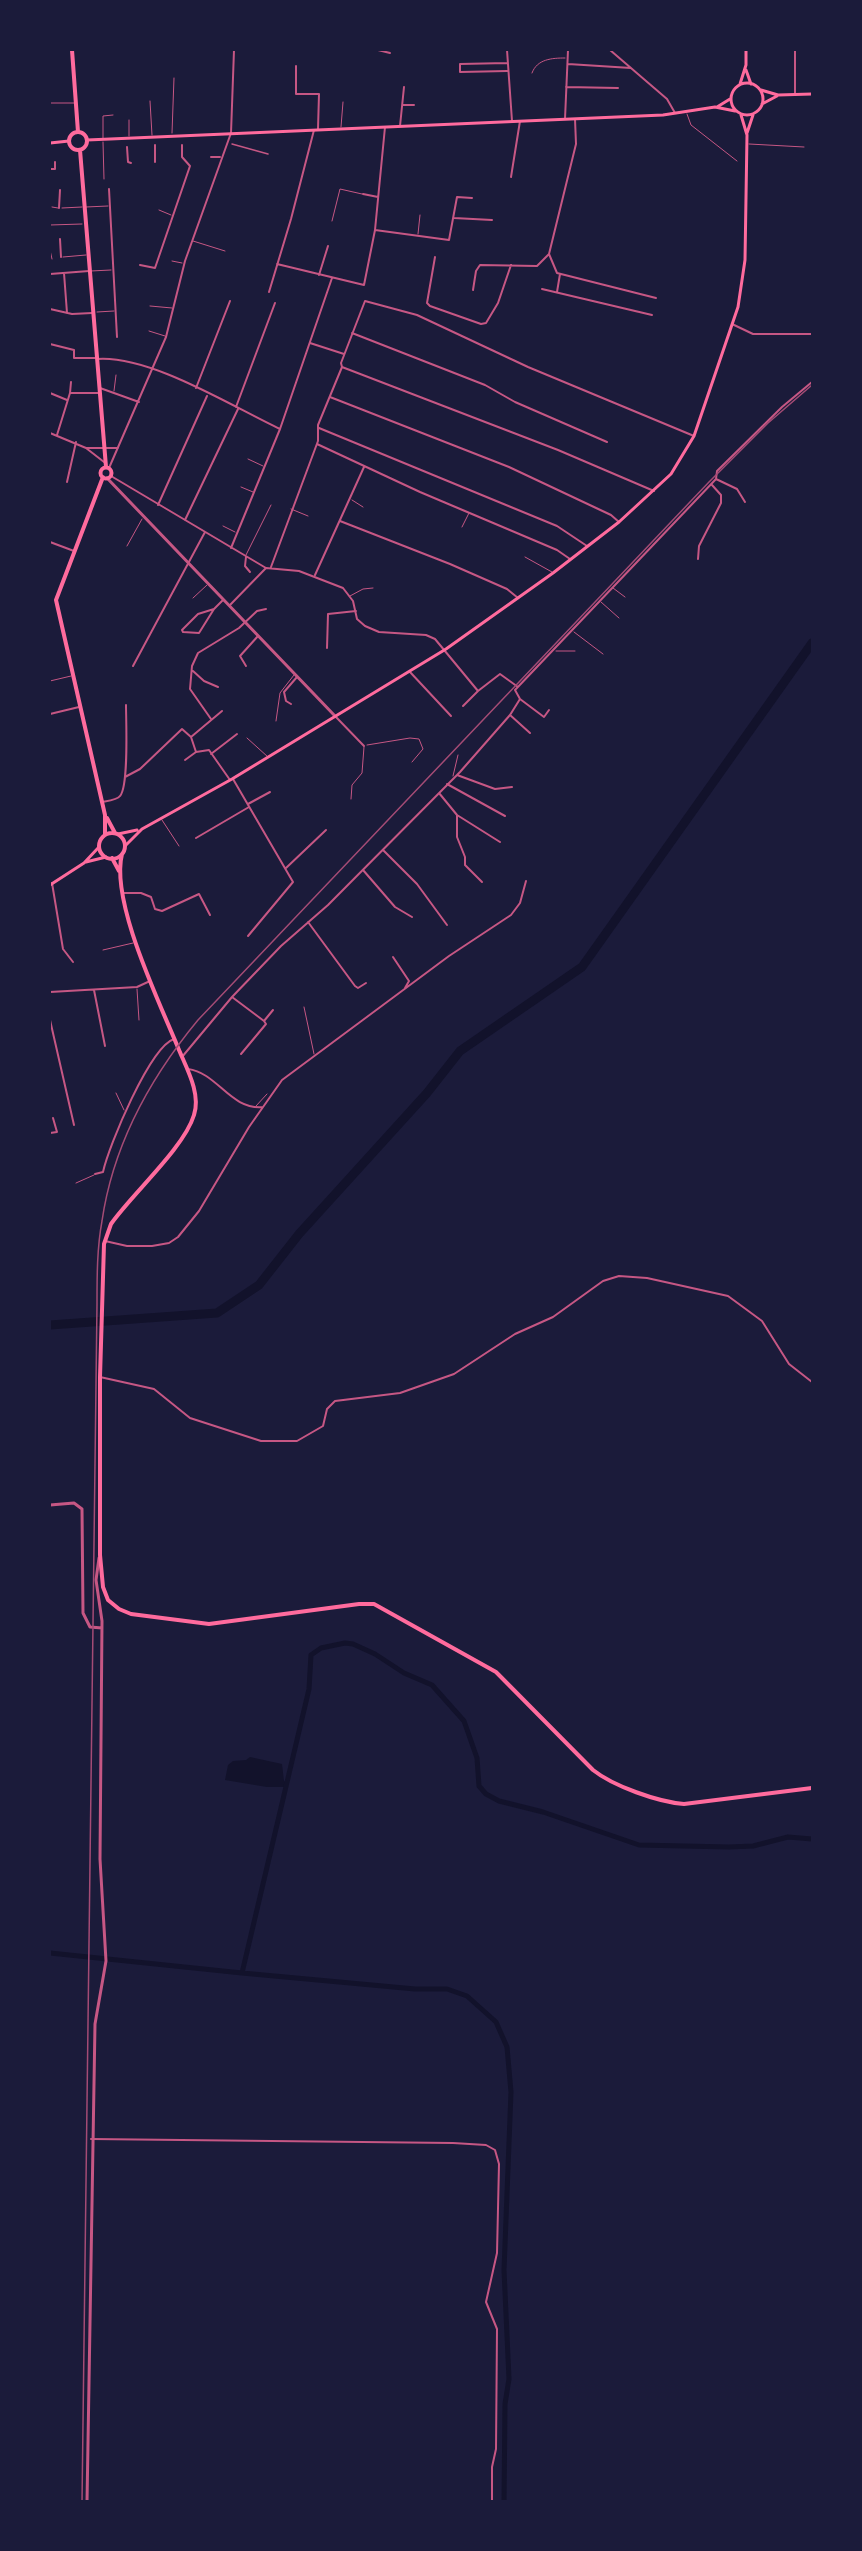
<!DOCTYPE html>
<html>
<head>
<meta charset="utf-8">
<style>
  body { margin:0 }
  #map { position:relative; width:862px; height:2551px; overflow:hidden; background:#1b1b3a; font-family:"Times New Roman",serif }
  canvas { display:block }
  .frame { position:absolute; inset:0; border:51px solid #1b1b3a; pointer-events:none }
</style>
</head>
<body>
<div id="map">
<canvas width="862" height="2551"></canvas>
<div class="frame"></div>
</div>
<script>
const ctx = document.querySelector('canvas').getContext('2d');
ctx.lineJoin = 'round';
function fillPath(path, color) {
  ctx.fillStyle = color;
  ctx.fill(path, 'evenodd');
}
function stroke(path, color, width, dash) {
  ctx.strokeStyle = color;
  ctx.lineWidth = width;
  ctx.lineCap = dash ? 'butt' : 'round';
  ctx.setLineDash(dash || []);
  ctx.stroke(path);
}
fillPath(new Path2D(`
  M250 1757 282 1764 284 1781 287 1783 285 1787H267L225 1780 228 1765 233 1761 246 1760Z`), '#12122b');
stroke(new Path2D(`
  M50 1953 242 1973 415 1989H447L467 1996 496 2022 507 2047 511 2092 504 2270 509 2379 505 2404 504 2502
  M242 1973 309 1689 311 1655 321 1648 345 1643 353 1644 375 1654 404 1673 432 1685 464 1721 477 1758 479 1786 486 1794 499 1801 543 1812 639 1845 729 1847 753 1846 788 1837 812 1839`), '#12122b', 5);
stroke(new Path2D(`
  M50 1325 217 1313 259 1285 299 1234 427 1093 460 1051 582 967 812 643`), '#12122b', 9);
stroke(new Path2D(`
  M532 73C537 59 552 58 565 58
  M150 101 152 135
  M50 103H75
  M687 114 691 125 737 161
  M129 120V136
  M341 127 343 102
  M172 133 174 78
  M103 138V116L113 115
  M103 142 104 179
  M749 144 804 147
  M52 207 58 208
  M86 207 108 206
  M62 208 82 207
  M159 210 171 215
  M332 221 340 189 362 194
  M50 225 82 224
  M418 234 420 215
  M193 241 225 251
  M50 250 52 259
  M63 257 86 255
  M172 261 182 263
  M91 271 111 270
  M150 306 172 308
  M97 312 114 311
  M149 331 165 336
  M114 391 116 375
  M248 459 263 466
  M241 487 253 492
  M352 500 363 507
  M291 509 308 516
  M223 526 235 532
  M462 527 469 513
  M127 546 142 519
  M246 555 271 505
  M525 557 552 572
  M613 588 625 597
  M350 596 363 589 373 588
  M193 598 207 585
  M601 602 619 618
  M574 632 603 654
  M556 651H575
  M50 681 71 676
  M276 721 280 693 294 675
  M247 738 268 757
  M367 745 410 738 419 739 423 749 412 762
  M453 776 458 755
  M351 799 352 785 362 773 364 747
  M162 820 179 846
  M103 950 133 943
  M137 989 139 1020
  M304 1007 314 1054
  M116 1093 124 1110
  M256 1106 267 1094
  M76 1183 94 1175`), '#c65784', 1);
stroke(new Path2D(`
  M232 144 268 154`), '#c65784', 1.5);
stroke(new Path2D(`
  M378 50 390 53
  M507 50 512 121
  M610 50 667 99 675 113
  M795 50V95
  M507 63 460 64V72L507 71
  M568 64 631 68
  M296 66V94H319L318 129
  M566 87 618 88
  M403 105H414
  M565 119 568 50
  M400 126 404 87
  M155 145V162
  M127 147 128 162 131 163
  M211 157H220
  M50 169H55V162
  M511 177 520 121
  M109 189 117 337
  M363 194 378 197
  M59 208 60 190
  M454 218 492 220
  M375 230 449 240 457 197 472 198
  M60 239 61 257
  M549 254 557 273 656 298
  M435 257 427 303 430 306 481 324 486 323 498 303 511 265
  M277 264 364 285 375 230 385 127
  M140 265 155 268 190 166 182 157V145
  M64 273 67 313
  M50 274 89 271
  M319 275 328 246
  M542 289 652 315
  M473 290 476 271 480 265 537 266 549 254 576 144 575 119
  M269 292 291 219 314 130
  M557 292 560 274
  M50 309 72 314 92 313
  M732 324 753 334H812
  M352 333 485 385 515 402 607 442
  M310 343 344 354
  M50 344 74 350V358H95
  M97 359C150 355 231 406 280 429
  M342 367 558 450 654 491
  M100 388 139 402
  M196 388 230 301
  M50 393 67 400
  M70 393H98
  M330 397 509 467 611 515 619 522
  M236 407 275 303
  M319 428 557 526 587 546
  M50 433 86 448 104 462
  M57 435 70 393 71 382
  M317 444 420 492 557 550 570 559
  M86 448H118
  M109 468 166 337 185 261 231 133 234 50
  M111 476 266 568 299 571 343 588 353 601 357 619 365 626 379 632 426 635 435 639 478 691 463 706
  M716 479 737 489 745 502
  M67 482 76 442
  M158 505 207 396
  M185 520 238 409
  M340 521 450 564 507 589 518 598
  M50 542 74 551
  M231 548 280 429 332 278
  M246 557 245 566 250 572
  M698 559 699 546 721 503V495L712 485
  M271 567 318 441V425L342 367 341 363 365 301 417 315 528 367 694 436
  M315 575 364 467
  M230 605 266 568
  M214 609 199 633 183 632 182 630 198 614 214 609 223 600
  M327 648 328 614 356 611
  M133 666 205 532
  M246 666 240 656 258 636
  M193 671 204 681 218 687
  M410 672 451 716
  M478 691 500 674 518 687
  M520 699 544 717 549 710
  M291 704 286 701 284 692 297 677
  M50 714 79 707
  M510 715 530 733
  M335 716 364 746
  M211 719 190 689 192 666 198 653 239 628 257 611 266 609
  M191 737 222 711
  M211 754 237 734
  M185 760 196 752 209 750 230 780
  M457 775 495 789 512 787
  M125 777 140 769 182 729 191 737 196 752
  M233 779 293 882 248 936
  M447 784 505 816
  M439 793 457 815V837L465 857V865L482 882
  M102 802C107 801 117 800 120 796 129 786 126 720 126 705
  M248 804 270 792
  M457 815 500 842
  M196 838 249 807
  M383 850 417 884 447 925
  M286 868 326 830
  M363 870 395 907 412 917
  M52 883 63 949 73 962
  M123 893H141L151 897 155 909 162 911 199 894 210 915
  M308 922 355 986 358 988 366 983
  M393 957 409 981 405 988
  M94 990 105 1046
  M50 992 137 987 150 981
  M232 997 264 1021
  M50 1020 74 1125
  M241 1054 266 1024 264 1021 273 1010
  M182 1057 232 997 281 946 328 905 460 772 510 715 520 699 515 690 716 479 717 471 782 407 812 382
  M188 1069C218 1073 230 1110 263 1107
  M50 1133 57 1132 53 1118
  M95 1174 103 1172C109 1145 150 1047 174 1039
  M105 1241 127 1246H152L169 1243 178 1237 199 1211 249 1127 282 1080 449 956 511 915 520 903 526 881
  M100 1377 154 1389 190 1418 261 1441H297L323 1426 327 1409 335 1401 400 1393 454 1374 515 1334 553 1317 603 1281 619 1276 647 1278 728 1296 762 1321 789 1364 812 1382
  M91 2139 453 2143 486 2145 495 2150 499 2164 497 2253 486 2302 497 2329 496 2449 492 2467V2502`), '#c65784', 2);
stroke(new Path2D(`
  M107 478 335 716
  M50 1505 74 1503 82 1509 83 1613 90 1627 102 1628
  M87 2502 95 2024 106 1961 100 1859 102 1621 96 1580 99 1558`), '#c65784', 3);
stroke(new Path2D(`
  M746 70 751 84
  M731 99a16 16 0 1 1 32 0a16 16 0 1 1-32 0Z
  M740 84 746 65V50
  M761 90 778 95 812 94
  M762 104 777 96
  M717 107 730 99
  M747 133 753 115
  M87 140 663 115 715 107 735 111
  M50 143 69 141
  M118 834 137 830
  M125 846 142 829 232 779 446 649 553 573 619 522 671 474 694 436 738 307 745 260 747 135 741 115
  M86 862 106 857
  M50 885 84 863 99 847`), '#ff6b9d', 3);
stroke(new Path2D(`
  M72 50 78 132
  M69 141a9 9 0 1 1 18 0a9 9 0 1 1-18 0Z
  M80 150 106 467
  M100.5 473a5.5 5.5 0 1 1 11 0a5.5 5.5 0 1 1-11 0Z
  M103 477 56 600 105 815V834
  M107 818 115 833
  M99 846a13 13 0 1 1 26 0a13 13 0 1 1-26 0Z
  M122 854C110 902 160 1003 179 1050 187 1069 201 1094 194 1115 184 1148 132 1194 111 1224L104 1244 100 1377V1555L103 1587 108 1600 119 1609 131 1614 209 1624 359 1604H374L496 1672 593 1770C613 1786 658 1802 684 1804L812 1788
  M112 858 119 871`), '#ff6b9d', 4);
stroke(new Path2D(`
  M82 2502 97 1304C97 1276 97 1248 102 1221 113 1145 150 1078 198 1020L709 482 768 423 812 385`), '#a44b75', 1.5);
</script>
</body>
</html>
